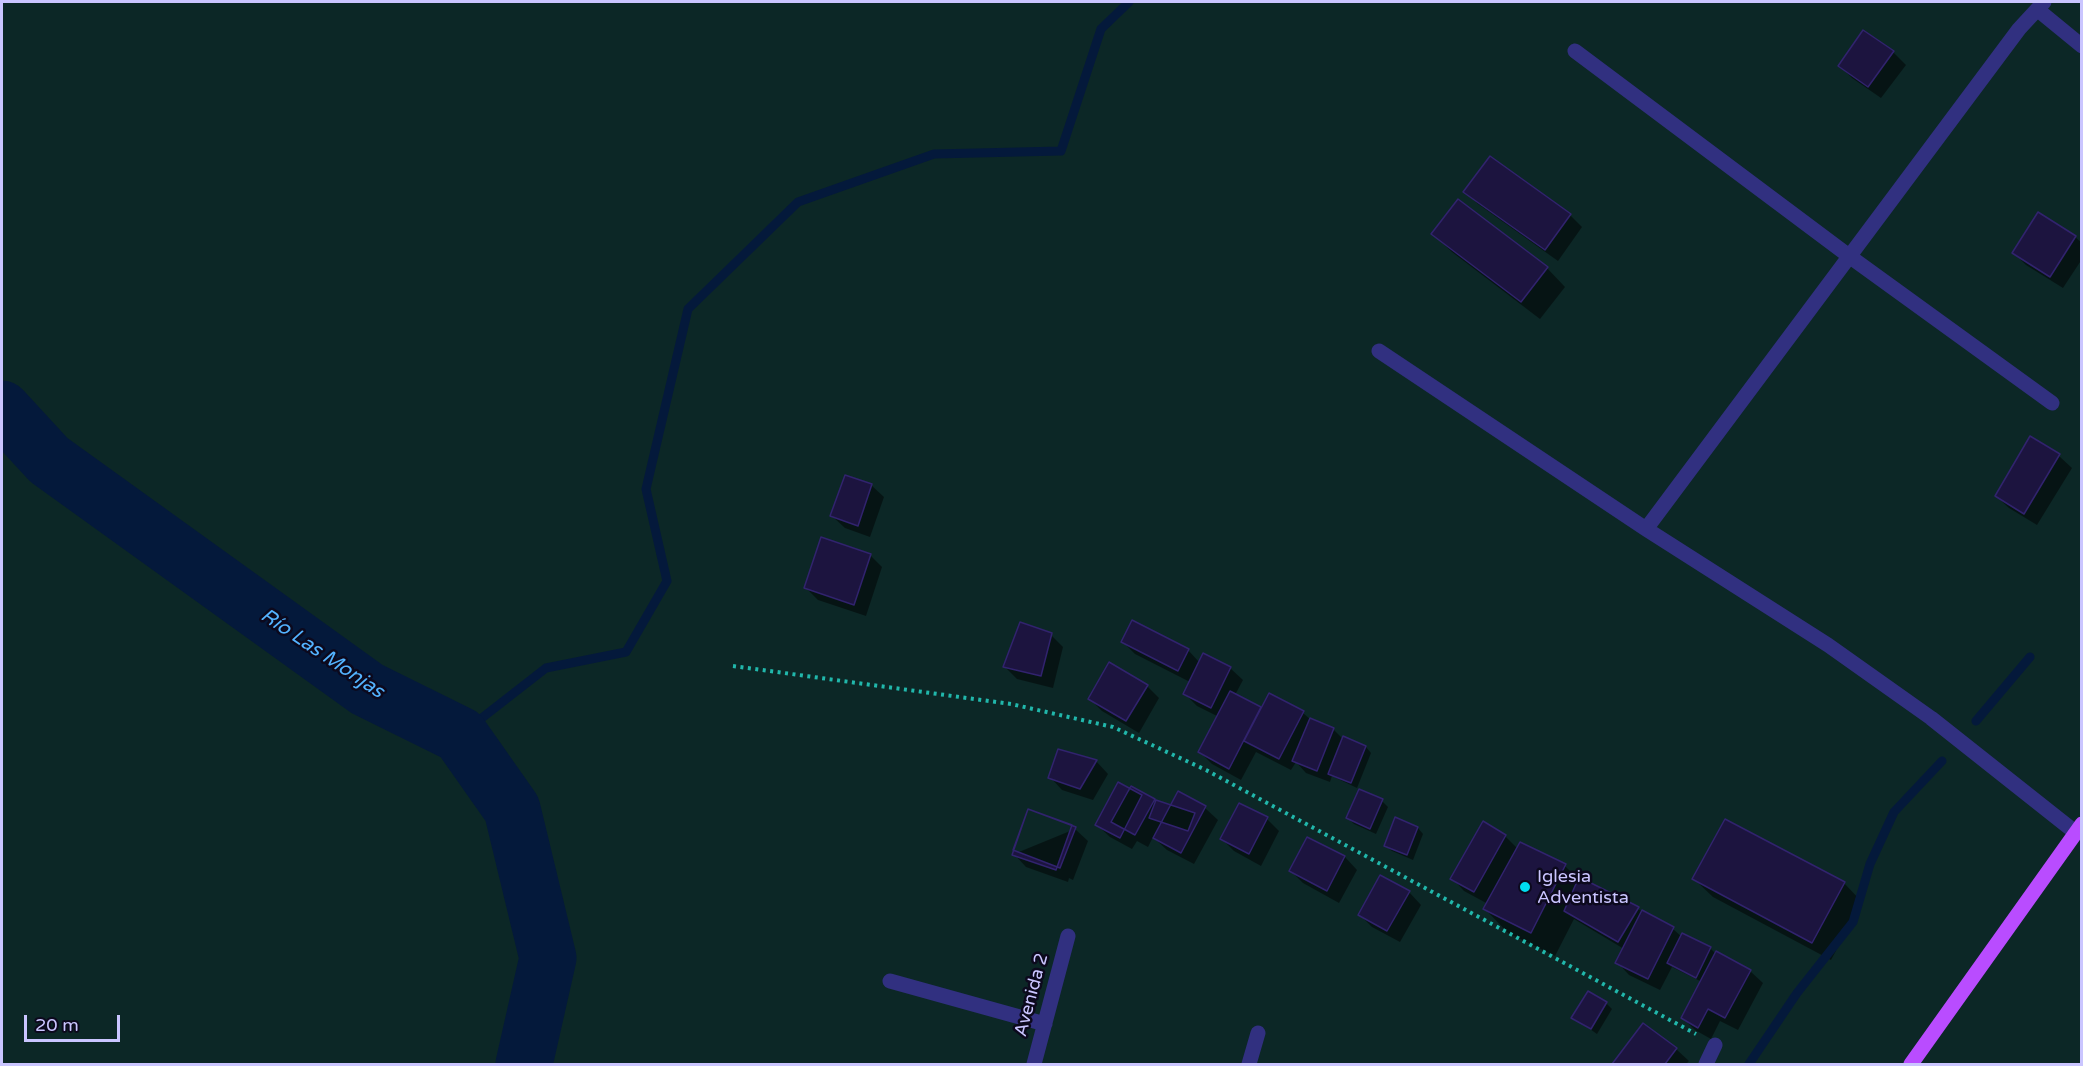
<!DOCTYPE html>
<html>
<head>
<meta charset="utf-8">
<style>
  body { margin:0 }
  #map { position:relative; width:2083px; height:1066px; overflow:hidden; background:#0c091d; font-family:"Varela Round",sans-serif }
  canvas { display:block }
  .frame { position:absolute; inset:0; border:3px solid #cac5ff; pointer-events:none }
  .scale { position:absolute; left:24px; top:1015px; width:96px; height:27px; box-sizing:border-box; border:3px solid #cac5ff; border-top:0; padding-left:8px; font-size:18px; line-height:21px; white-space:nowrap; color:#cac5ff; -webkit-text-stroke:4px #0c091d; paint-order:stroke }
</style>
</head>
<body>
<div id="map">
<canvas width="2083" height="1066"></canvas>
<div class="frame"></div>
<div class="scale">20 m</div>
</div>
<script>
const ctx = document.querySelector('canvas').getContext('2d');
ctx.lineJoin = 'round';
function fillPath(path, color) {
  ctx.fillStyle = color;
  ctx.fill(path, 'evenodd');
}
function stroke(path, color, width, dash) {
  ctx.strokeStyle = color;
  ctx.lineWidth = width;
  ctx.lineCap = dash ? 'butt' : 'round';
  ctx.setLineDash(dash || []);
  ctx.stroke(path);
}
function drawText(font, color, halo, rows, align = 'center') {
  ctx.font = font + ' "Varela Round",sans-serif';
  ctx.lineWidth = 5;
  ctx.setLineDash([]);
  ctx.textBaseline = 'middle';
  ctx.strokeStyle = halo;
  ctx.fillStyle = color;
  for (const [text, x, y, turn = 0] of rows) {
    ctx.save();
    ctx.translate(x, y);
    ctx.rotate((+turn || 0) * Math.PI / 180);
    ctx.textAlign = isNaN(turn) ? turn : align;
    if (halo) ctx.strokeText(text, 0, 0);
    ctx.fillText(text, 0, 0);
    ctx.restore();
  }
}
fillPath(new Path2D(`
  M2 2H2081V1064H2Z`), '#0c2726');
fillPath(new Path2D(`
  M1863 32 1893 52 1906 65 1881 98 1852 78 1839 65Z
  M1465 192 1570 215 1582 227 1558 261 1478 204Z
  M1433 234 1547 268 1565 287 1540 319 1452 252Z
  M2075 237 2082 243V259L2063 288 2026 265 2014 253Z
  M2031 439 2059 456 2072 468 2037 525 2009 508 1996 496Z
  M871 485 884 497 870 537 845 528 832 516Z
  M870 555 882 567 866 616 818 600 806 588Z
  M1051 635 1063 647 1053 688 1017 679 1005 667Z
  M1122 641 1188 650 1200 663 1230 668 1243 680 1235 695 1262 709 1269 695 1303 713 1311 720 1333 729 1343 739 1366 747 1371 753 1357 788 1332 776 1330 782 1306 773 1296 762 1291 770 1256 752 1241 780 1212 764 1200 752 1219 717 1197 706 1185 694 1190 682 1135 654Z
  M1147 686 1159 698 1139 733 1102 711 1090 699Z
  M1096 761 1108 774 1093 800 1062 790 1050 777Z
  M1132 788 1155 802 1170 806 1205 808 1218 820 1194 864 1167 850 1153 837 1148 847 1137 841 1132 849 1110 837 1097 825Z
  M1360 791 1382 801 1388 807 1376 834 1354 824 1348 818Z
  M1267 819 1279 831 1261 866 1234 851 1222 839Z
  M1418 828 1423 834 1413 860 1392 851 1386 846Z
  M1075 829 1088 841 1073 880 1069 878 1068 882 1026 867 1014 854Z
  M1505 836 1518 849 1565 866 1579 880 1638 909 1673 929 1682 937V935L1711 949 1716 954 1750 971 1763 983 1738 1030 1720 1021 1711 1039 1695 1030 1683 1018 1702 982 1672 967 1660 990 1629 975 1617 962 1624 949 1574 919 1555 956 1508 933 1485 909 1488 904 1464 891 1452 878Z
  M1308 839 1345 857 1357 870 1339 903 1303 883 1291 871Z
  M1694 879 1844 883 1862 902 1831 960 1713 897Z
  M1409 892 1421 905 1400 942 1372 927 1360 915Z
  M1606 1003 1612 1009 1597 1034 1573 1017Z
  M1643 1025 1676 1049 1689 1061 1686 1064H1613Z`), '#0007');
stroke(new Path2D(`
  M1976 721 2030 657
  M460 735 546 668 626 652 667 581 646 489 688 309 798 202 934 154 1061 151 1101 29 1129 2
  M1749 1064 1797 993 1853 922 1870 864 1894 812 1942 761`), '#04193b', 9);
stroke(new Path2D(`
  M2 409 49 460 367 689 460 735 512 809 548 958 524 1064`), '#04193b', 57);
const building = new Path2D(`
  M1863 30 1894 51 1868 87 1838 66Z
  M1490 156 1571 214 1545 250 1463 192Z
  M1458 199 1548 267 1521 302 1431 234Z
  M2038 212 2076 236 2050 277 2012 253Z
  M2030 436 2060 454 2024 514 1995 496Z
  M845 475 872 484 858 526 830 516Z
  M821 537 871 554 854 605 804 588Z
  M1132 620 1189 649 1178 671 1121 642Z
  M1020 622 1052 633 1041 676 1003 667Z
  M1203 653 1231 667 1211 708 1183 694Z
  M1109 662 1148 685 1126 721 1088 699Z
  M1230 691 1261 707 1229 769 1198 752Z
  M1269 693 1304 711 1279 759 1244 741Z
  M1310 718 1334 728 1317 771 1292 761Z
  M1343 736 1366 746 1351 783 1328 774Z
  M1058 749 1097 760 1080 789 1048 778Z
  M1118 782 1142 795 1120 838 1095 825Z
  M1131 786 1155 799 1135 835 1111 822Z
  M1359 789 1383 799 1370 829 1346 818Z
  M1178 791 1206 806 1181 853 1153 838Z
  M1156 800 1195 813 1188 831 1149 818Z
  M1239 803 1268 817 1249 854 1220 839Z
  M1028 809 1072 825 1056 870 1012 855Z
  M1028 809 1076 827 1060 868 1013 850Z
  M1395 817 1418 827 1407 855 1384 846Z
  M1725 819 1845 882 1812 943 1692 879Z
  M1483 821 1506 835 1474 892 1450 879Z
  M1307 837 1345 856 1327 891 1289 871Z
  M1520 842 1566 864 1531 933 1483 909Z
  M1380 875 1410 891 1387 931 1358 915Z
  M1579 877 1639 907 1618 942 1564 911Z
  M1642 910 1674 927 1648 979 1615 963Z
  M1682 933 1711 947 1696 978 1667 963Z
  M1716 951 1751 970 1725 1018 1708 1009 1698 1028 1681 1018Z
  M1588 991 1607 1002 1591 1029 1571 1018Z
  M1643 1023 1677 1048 1665 1064H1612Z`);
fillPath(building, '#1c143f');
stroke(building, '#31236e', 1.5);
stroke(new Path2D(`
  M733 666 1011 704 1113 727 1206 770 1696 1034`), '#21b7ab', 4, [3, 4.5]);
stroke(new Path2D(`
  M2038 10 2082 46
  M1575 51 1849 256 2052 403
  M1379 351 1646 529 1828 645 1931 718 2075 832
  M1646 529 2019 29 2044 2
  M890 981 1045 1024
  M1034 1064 1068 936
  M1249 1064 1258 1033
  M1706 1064 1715 1045`), '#313080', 15);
stroke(new Path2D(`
  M1911 1064 2082 824`), '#b94cff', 15);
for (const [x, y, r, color] of [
  [1525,887,6,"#00dcf0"]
]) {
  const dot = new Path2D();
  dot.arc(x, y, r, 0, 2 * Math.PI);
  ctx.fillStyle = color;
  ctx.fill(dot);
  stroke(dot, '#0c091d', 2);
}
drawText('18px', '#cac5ff', '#0c091d', [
  ["Iglesia",1537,877],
  ["Adventista",1537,898]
], 'left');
drawText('18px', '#cac5ff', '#0c091d', [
  ["Avenida 2",1032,995,-75]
]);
drawText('italic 20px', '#53b3ff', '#0c091d', [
  ["Río Las Monjas",322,654,34]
]);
</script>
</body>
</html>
